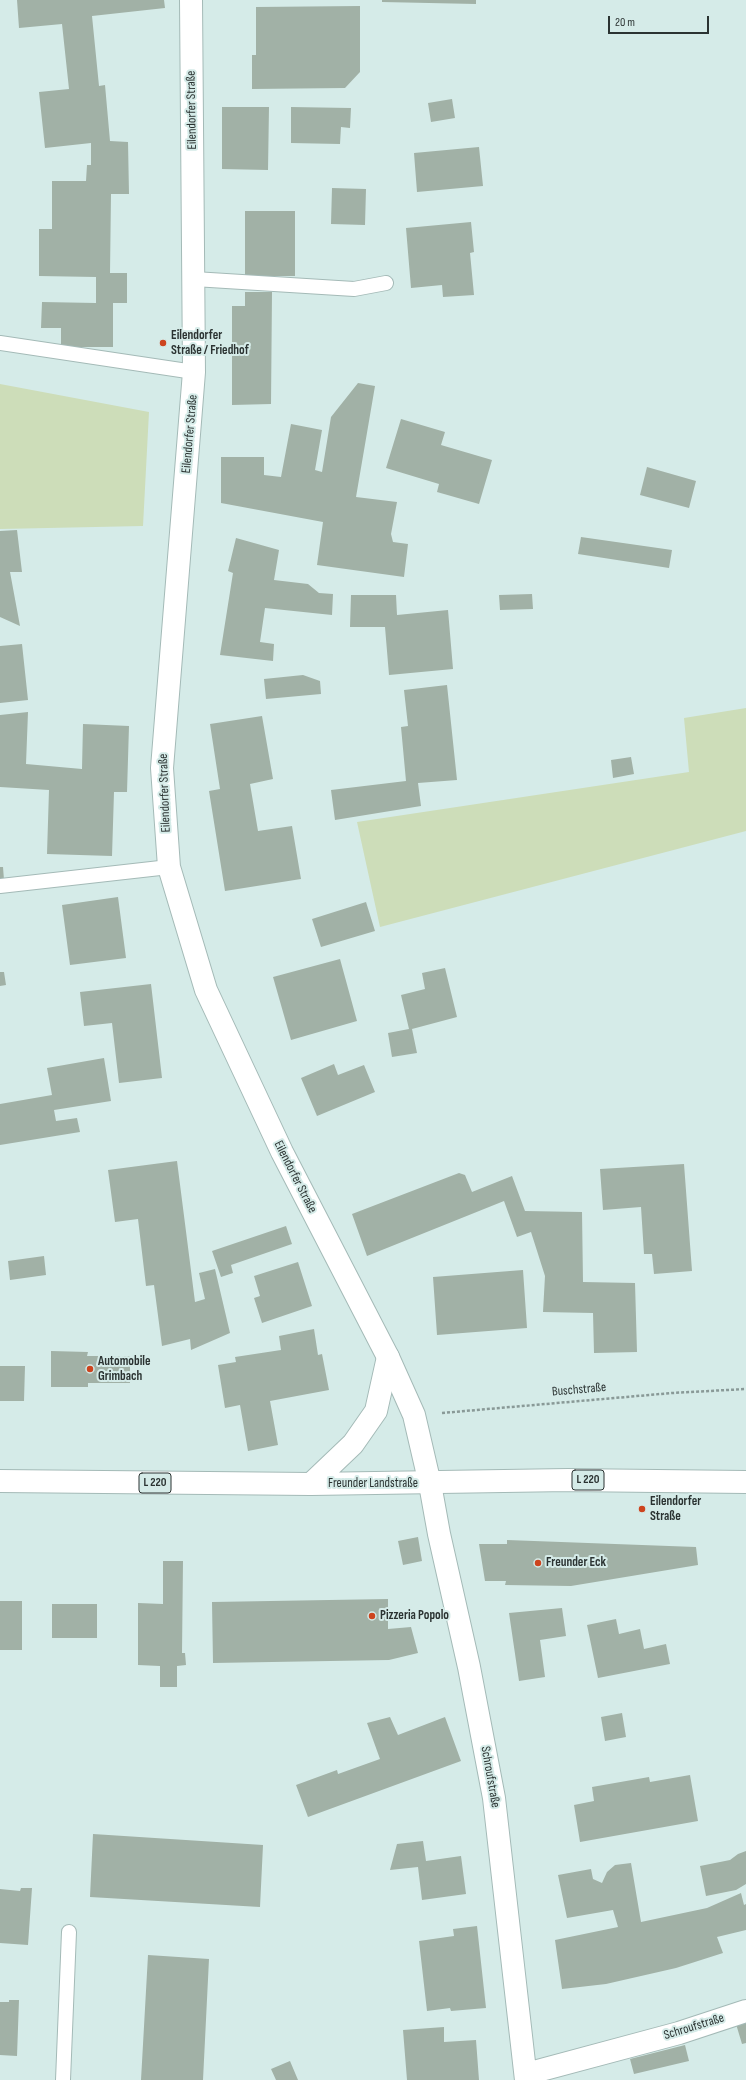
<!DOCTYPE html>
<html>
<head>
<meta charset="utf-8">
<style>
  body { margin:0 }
  #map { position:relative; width:746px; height:2080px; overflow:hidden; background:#d5ebe8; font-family:"Sofia Sans Condensed",sans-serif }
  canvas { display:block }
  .scale { position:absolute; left:608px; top:16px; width:101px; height:18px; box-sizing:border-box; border:2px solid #2b3332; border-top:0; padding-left:5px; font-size:12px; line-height:14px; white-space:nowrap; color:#2b3332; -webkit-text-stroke:3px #d5ebe8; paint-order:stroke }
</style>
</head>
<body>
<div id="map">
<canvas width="746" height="2080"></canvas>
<div class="scale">20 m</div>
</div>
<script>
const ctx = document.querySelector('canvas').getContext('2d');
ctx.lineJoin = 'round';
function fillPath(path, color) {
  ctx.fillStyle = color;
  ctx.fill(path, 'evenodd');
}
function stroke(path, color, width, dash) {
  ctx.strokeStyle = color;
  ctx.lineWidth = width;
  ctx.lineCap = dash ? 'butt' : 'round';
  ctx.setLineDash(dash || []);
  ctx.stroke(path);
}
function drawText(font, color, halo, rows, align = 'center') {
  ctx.font = font + ' "Sofia Sans Condensed",sans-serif';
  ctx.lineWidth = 4;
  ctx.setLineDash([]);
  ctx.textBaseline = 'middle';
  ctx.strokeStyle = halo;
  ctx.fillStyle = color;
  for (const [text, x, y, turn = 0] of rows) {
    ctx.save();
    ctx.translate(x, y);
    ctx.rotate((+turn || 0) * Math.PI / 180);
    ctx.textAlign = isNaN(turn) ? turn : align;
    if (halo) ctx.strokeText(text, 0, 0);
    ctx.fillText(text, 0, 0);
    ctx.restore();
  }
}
fillPath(new Path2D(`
  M0 384 149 412 143 526 0 529Z
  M746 708V831L380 927 357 822 689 772 684 718Z`), '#cdddb9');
fillPath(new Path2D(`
  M17 0H164L165 8 92 16 99 86 105 85 110 141 128 142 129 194H111L110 273H127V303H113V347H61V328H41L42 302 96 303V277L39 276V229H52V181H86L87 165H91V143L45 148 39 92 69 89 62 24 19 28Z
  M382 0H476V4L382 2Z
  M360 6V72L345 88 252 89V55H256V7Z
  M452 99 455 118 431 122 428 103Z
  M222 107H269L268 170 222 169Z
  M291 107 351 108 350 128 341 127 340 144 291 143Z
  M479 147 483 186 417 192 414 153Z
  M332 188 366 189 365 225 331 224Z
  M245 211H295V276H245Z
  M471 222 474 252 470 253 474 295 443 297 442 285 411 288 406 228Z
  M245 292H272L271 404 232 405V306H245Z
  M358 383 375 386 356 497 397 502 391 534 393 542 408 544 404 577 317 565 323 522 221 503V457H264V475L281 477 291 424 322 430 315 470 322 472 331 417Z
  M401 419 445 432 441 445 492 460 479 504 437 492 439 484 386 468Z
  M647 467 696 481 689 508 640 495Z
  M17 530 22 572H10L20 626 0 617V531Z
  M581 537 672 550 669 568 578 554Z
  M236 538 279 550 274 580 308 584 319 593 333 594 332 615 265 608 260 642 274 644 273 661 220 655 233 573 228 571Z
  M532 594 533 609 500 610 499 595Z
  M351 595H396L397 615 448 610 453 669 389 675 385 627H350Z
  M22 644 28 700 0 703V646Z
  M303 675 320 681 321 694 266 699 264 679Z
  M447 685 457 780 418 783 421 806 335 820 331 790 406 781 401 727 408 726 404 690Z
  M28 712 26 764 82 769 83 724 129 726 127 792H114L112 856 47 854 49 790 0 787V715Z
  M262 716 273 779 250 784 258 831 292 826 301 879 225 891 209 791 220 789 210 724Z
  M631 757 634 774 613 778 611 760Z
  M0 867H3L4 880H0Z
  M118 897 126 958 70 965 62 905Z
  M366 902 375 931 321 947 312 919Z
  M340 959 357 1021 291 1040 273 977Z
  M445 968 457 1017 412 1029 417 1053 392 1057 388 1033 409 1029 401 995 425 989 422 973Z
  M0 972H4L6 985 0 986Z
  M151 984 162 1078 119 1083 112 1023 84 1026 80 992Z
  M104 1058 111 1101 54 1110 56 1121 77 1118 80 1132 0 1145V1104L52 1095 47 1068Z
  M334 1064 338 1075 364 1065 375 1092 317 1116 301 1078Z
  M177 1161 195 1302 205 1299 199 1273 215 1269 230 1333 191 1350 190 1339 162 1346 154 1285 146 1286 138 1219 115 1222 108 1170Z
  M684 1164 692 1271 654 1274 652 1254H644L641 1207 603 1210 600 1169Z
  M459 1173 465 1175 472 1192 512 1176 525 1211 582 1212 583 1282 635 1283 637 1352 594 1353 593 1313 543 1312 545 1276 531 1232 517 1237 504 1201 367 1256 352 1214Z
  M286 1226 292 1244 231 1265 233 1273 221 1277 212 1251Z
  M44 1256 46 1275 10 1280 8 1261Z
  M298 1262 312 1306 262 1323 254 1298 260 1296 254 1276Z
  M523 1270 527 1328 437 1335 433 1277Z
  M314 1329 318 1355 322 1354 329 1390 270 1401 278 1445 248 1451 240 1405 225 1408 218 1365 236 1362 235 1357 281 1350 279 1336Z
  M51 1351 88 1352 87 1356H130V1383H88V1387H51Z
  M0 1366H25L24 1401H0Z
  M418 1537 422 1561 403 1565 398 1541Z
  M507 1540 696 1547 698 1565 571 1586 505 1585 506 1581H485L479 1544H507Z
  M163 1561H183L182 1653H185L186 1665 177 1666V1687H160V1666L138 1665V1603L163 1604Z
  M388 1599V1629L411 1627 418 1653 389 1660 213 1663 212 1602Z
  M0 1601H22V1650H0Z
  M52 1604H97V1638H52Z
  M562 1608 566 1636 540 1640 545 1677 519 1681 509 1613Z
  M616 1619 619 1634 640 1629 644 1649 666 1644 670 1664 598 1678 587 1625Z
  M622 1713 626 1737 605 1741 601 1717Z
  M390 1717 398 1735 445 1717 461 1761 308 1817 296 1785 337 1770 338 1774 380 1759 367 1723Z
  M690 1775 698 1821 580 1842 574 1805 594 1801 592 1787 649 1777 650 1782Z
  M93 1834 263 1845 260 1907 90 1897Z
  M423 1841 426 1861 461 1856 466 1894 422 1900 418 1867 390 1870 397 1844Z
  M746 1851V1884L736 1890 706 1896 700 1866 730 1860 738 1854Z
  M631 1863 641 1922 707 1908 741 1893 744 1905 746 1904V1930L717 1937 723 1953 676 1968 606 1984 562 1989 555 1940 618 1927 613 1910 567 1918 558 1875 591 1869 593 1879 602 1883 607 1872 615 1865Z
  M21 1888H32L28 1945 0 1943V1889L20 1891Z
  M477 1926 486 2008 451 2011 450 2008 427 2011 419 1941 454 1936 453 1929Z
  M148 1955 209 1959 203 2080H141Z
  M9 2000H19L17 2056 0 2055V2002H9Z
  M746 2020V2043L742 2044 736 2024Z
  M444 2027V2042L476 2040 479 2080H407L403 2030Z
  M685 2045 689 2061 634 2074 630 2059Z
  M290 2061 298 2080H276L271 2069Z`), '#a1b1a6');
const service = new Path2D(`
  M194 279 354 289 386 283
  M0 343 194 372
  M0 886 169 867
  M63 2080 69 1932`);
const minor = new Path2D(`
  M430 1484 439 1534 469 1667 494 1798 526 2080
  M526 2074 679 2033 746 2011`);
const tertiary = new Path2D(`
  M191 0 194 372 162 768 169 867 206 990 282 1152 388 1357 414 1415 430 1484`);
const primary = new Path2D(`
  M0 1481 311 1484 568 1480 746 1482
  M311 1484 353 1444 376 1411 388 1357`);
stroke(service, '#a4bab7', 16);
stroke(minor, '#a4bab7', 24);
stroke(tertiary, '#a4bab7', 24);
stroke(primary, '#a4bab7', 24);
stroke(new Path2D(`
  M442 1413 672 1393 746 1389`), '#899997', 2.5, [3, 2]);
stroke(service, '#fff', 14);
stroke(minor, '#fff', 22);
stroke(tertiary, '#fff', 22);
stroke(primary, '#fff', 22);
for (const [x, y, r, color] of [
  [163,343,4,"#cd441e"],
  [90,1369,4,"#cd441e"],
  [642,1509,4,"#cd441e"],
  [538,1563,4,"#cd441e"],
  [372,1616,4,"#cd441e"]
]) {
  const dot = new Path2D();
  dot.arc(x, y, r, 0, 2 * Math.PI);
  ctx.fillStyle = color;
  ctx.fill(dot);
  stroke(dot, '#d5ebe8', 1.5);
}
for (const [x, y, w] of [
  [588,1480,32],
  [155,1483,32]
]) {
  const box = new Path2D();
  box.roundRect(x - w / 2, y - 10, w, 20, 3);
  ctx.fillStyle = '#d5ebe8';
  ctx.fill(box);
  stroke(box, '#2b3332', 1);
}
drawText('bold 12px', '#2b3332', null, [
  ["L 220",588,1480],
  ["L 220",155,1483]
]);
drawText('13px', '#2b3332', '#d5ebe8', [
  ["Eilendorfer Straße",192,110,-91],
  ["Eilendorfer Straße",190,434,-85],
  ["Eilendorfer Straße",165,793,-92],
  ["Eilendorfer Straße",295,1177,63],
  ["Buschstraße",579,1390,-5],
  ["Freunder Landstraße",373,1484],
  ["Schroufstraße",490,1777,80],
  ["Schroufstraße",694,2027,-17]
]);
drawText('bold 13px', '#2b3332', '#d5ebe8', [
  ["Eilendorfer",171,336],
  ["Straße / Friedhof",171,351],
  ["Automobile",98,1362],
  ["Grimbach",98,1377],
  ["Eilendorfer",650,1502],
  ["Straße",650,1517],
  ["Freunder Eck",546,1563],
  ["Pizzeria Popolo",380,1616]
], 'left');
</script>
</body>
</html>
